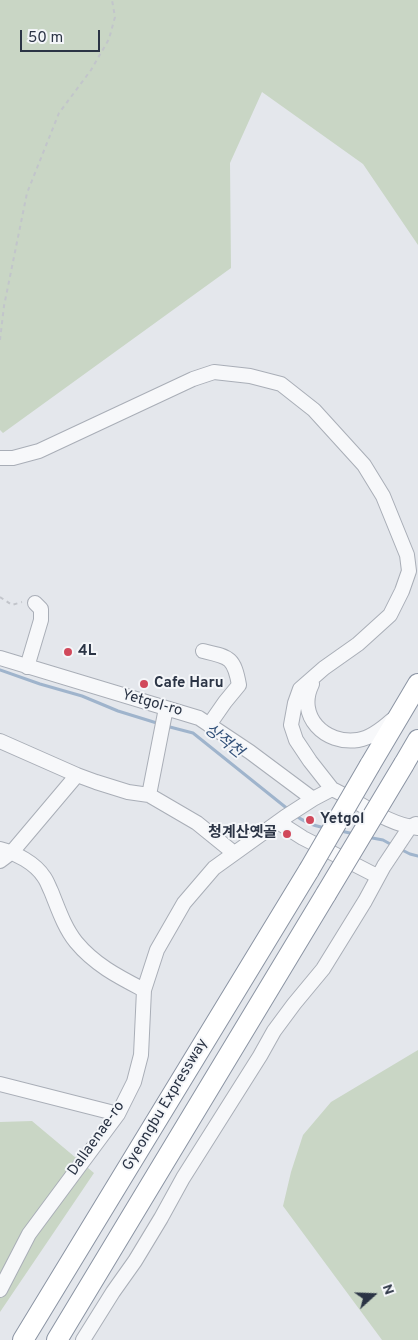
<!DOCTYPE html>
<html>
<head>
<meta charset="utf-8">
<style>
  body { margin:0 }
  #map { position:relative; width:418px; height:1340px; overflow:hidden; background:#e4e7ec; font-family:Overpass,sans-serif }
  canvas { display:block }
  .north { position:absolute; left:348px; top:1270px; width:50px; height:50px; -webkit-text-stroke:4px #f4f6f9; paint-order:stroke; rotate:70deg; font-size:14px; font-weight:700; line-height:20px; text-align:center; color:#2b3445 }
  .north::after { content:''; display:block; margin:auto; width:18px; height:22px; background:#2b3445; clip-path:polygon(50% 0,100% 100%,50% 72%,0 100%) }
  .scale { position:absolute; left:20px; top:30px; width:80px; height:22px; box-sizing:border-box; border:2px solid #2b3445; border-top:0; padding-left:6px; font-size:15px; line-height:18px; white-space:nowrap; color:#2b3445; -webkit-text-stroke:4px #f4f6f9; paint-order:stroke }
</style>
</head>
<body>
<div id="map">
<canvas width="418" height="1340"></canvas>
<div class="north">N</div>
<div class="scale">50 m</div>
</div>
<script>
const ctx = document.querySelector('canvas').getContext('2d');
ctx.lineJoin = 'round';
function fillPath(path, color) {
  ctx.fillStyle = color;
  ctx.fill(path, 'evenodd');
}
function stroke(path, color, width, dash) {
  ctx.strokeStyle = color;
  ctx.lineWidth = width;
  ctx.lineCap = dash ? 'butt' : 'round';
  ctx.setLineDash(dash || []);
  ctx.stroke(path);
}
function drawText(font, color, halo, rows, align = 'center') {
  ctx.font = font + ' Overpass,"Noto Sans KR",sans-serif';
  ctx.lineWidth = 4;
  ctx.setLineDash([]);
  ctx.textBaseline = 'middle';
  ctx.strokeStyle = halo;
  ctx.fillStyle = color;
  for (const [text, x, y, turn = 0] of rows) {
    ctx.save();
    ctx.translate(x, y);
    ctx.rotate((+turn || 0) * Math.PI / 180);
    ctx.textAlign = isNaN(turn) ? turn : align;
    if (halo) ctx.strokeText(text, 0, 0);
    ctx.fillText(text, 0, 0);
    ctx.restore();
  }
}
fillPath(new Path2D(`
  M0 0H418V245L363 164 262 92 230 163 231 268 3 433 0 430Z
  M418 1050V1340H382L283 1206 291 1172 303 1135 331 1102Z
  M32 1121 94 1173 0 1312V1122Z`), '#c9d6c5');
stroke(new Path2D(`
  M0 670 40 684 82 696 118 711 160 724
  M166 726 193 733 289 810
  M294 814C302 821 314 826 325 828
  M341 831 354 834
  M367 837 383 840 392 845
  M400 849 410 854 418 856`), '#9fb4cc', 3);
const minor = new Path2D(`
  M0 458H13L39 451 193 379 214 372 250 376 281 384 314 410 364 465 383 496 407 555 409 571 402 591 390 615 358 644 324 668 300 689 295 703 291 725 296 740 310 761 332 789
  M203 651C229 657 234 657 239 685L225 702 209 725
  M0 658 199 718 250 752 313 799
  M27 667 41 620V609L35 603
  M312 684C296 716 325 745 358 740 371 738 382 729 392 720
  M0 741 77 775 96 782 128 792 149 795 197 823 234 853
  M149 795 166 708
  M278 822 303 838 377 876
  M0 849C16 853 35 863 44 877 47 881 49 887 51 891 58 908 64 927 76 942 95 965 119 977 144 990
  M0 861 12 852 77 775
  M0 1084 118 1114
  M0 1290 29 1234 118 1114 134 1082 141 1055 144 990 157 950 184 903 214 868 285 817 313 799 332 789C360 802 388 825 418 828
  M83 1340 113 1292 135 1261 161 1218 183 1178 260 1056 274 1031 294 1004 323 969 365 901 384 866 410 827 416 824`);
const highway = new Path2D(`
  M404 764 418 740
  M370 765 418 684
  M23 1340 309 870
  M57 1340 326 894`);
stroke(minor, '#a9aeb7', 16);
stroke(highway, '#8b94a3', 22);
stroke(new Path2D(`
  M0 340 4 306 27 193 59 113 91 70 109 39 115 17 112 0
  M0 597 12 605 22 602`), '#c2c5cb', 2, [4, 4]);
stroke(minor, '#f7f8fa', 14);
stroke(highway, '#fff', 20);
const highwayBridge = new Path2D(`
  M309 870 370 765
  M326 894 404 764`);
stroke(highwayBridge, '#8b94a3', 22, []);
stroke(highwayBridge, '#fff', 20);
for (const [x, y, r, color] of [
  [68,652,5,"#d1495b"],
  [144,684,5,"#d1495b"],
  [310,820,5,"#d1495b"],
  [287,834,5,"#d1495b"]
]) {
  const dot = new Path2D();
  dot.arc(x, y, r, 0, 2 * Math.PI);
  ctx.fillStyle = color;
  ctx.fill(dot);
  stroke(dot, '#f4f6f9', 2);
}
drawText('bold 15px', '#2b3445', '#f4f6f9', [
  ["4L",78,652],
  ["Cafe Haru",154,684],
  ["Yetgol",320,820],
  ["청계산옛골",277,834,"right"]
], 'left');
drawText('15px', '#2b3445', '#f4f6f9', [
  ["Yetgol-ro",152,704,16],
  ["Gyeongbu Expressway",166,1105,-59],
  ["Dallaenae-ro",97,1139,-55]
]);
drawText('italic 16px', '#34527a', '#f4f6f9', [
  ["상적천",223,742,38]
]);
</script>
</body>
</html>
